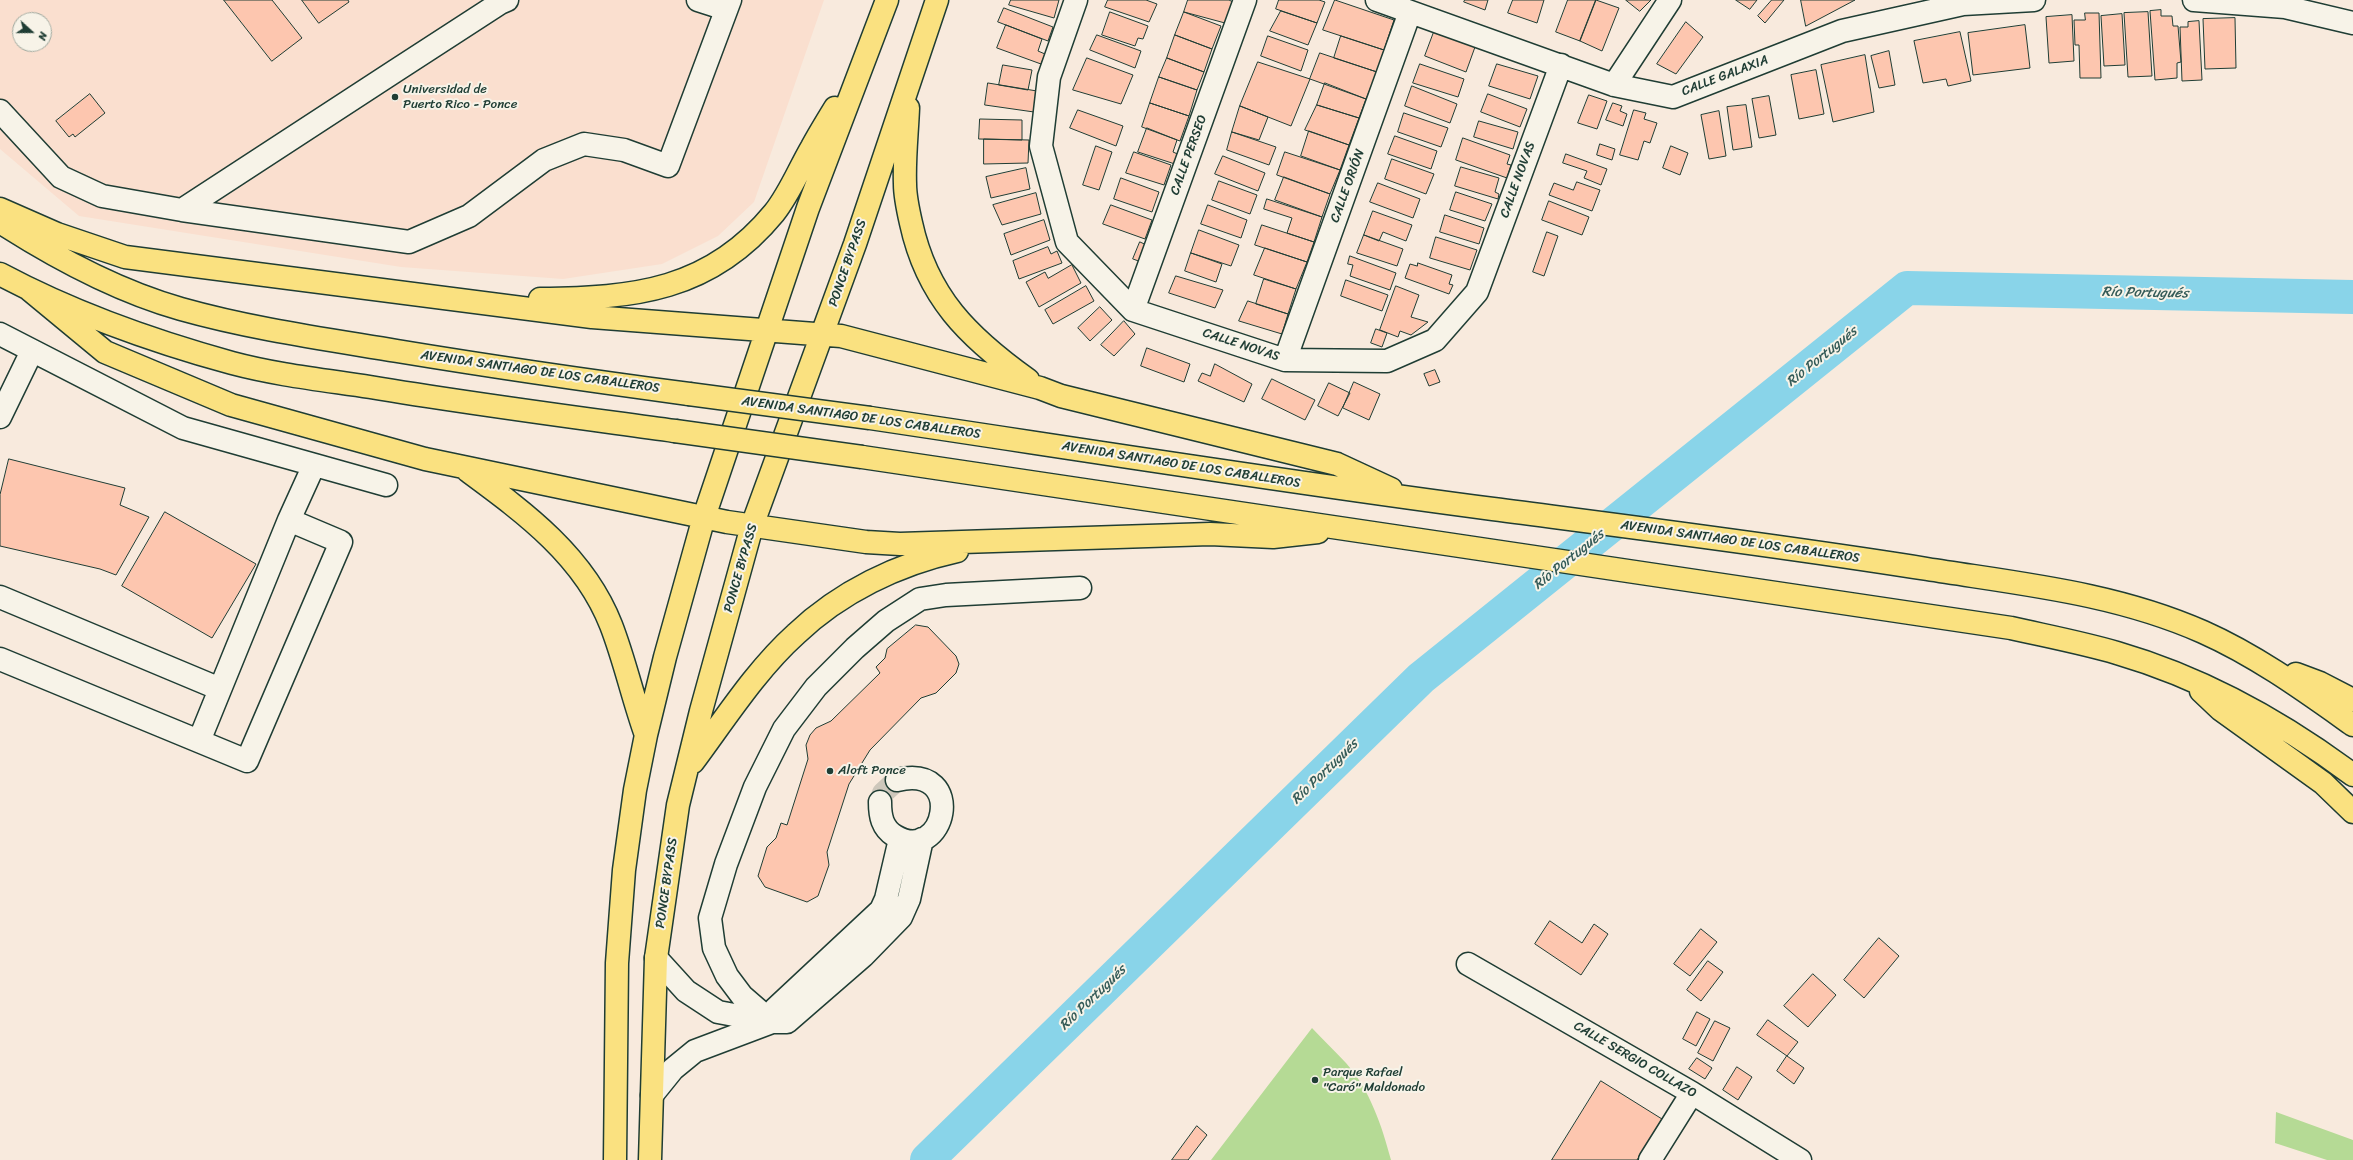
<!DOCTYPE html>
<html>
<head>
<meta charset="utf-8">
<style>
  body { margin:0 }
  #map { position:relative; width:2353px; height:1160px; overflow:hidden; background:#f8eadd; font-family:Sriracha,sans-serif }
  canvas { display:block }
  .north { position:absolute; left:12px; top:12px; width:40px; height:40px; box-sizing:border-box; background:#f7f3e8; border:1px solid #a1aaa0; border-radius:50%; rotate:111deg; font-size:11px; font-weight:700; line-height:16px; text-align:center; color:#1f3d34 }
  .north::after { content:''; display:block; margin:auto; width:14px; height:18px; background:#1f3d34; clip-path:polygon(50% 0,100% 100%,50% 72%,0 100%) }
</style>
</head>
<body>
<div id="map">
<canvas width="2353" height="1160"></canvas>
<div class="north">N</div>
</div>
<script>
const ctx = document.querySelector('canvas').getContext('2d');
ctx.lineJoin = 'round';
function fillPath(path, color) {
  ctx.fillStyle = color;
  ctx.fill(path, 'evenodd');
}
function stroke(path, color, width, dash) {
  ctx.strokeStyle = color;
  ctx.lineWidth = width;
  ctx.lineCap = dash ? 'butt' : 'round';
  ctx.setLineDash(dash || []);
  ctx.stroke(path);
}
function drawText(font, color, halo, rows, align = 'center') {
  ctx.font = font + ' Sriracha,sans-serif';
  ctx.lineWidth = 4;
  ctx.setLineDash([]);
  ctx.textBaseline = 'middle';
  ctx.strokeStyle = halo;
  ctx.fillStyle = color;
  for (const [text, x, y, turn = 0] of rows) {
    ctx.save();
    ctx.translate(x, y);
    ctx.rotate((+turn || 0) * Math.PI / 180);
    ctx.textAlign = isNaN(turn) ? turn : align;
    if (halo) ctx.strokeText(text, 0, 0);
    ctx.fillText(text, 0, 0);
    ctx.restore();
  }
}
fillPath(new Path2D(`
  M0 0H824L754 202 718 236 662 264 563 279 401 267 79 216 0 149ZM20 20H44V44H20Z`), '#fadfcf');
fillPath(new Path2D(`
  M1312 1028C1323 1040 1335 1051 1346 1063 1370 1090 1382 1126 1391 1160H1211Z
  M2276 1112 2353 1140V1160H2327L2275 1143Z`), '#b5da95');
stroke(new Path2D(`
  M927 1160 1421 678 1907 288 2353 297`), '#89d4e9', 34);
const building = new Path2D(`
  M224 0H272L302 38 272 61Z
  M302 0H348L349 2 319 23Z
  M1011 0H1059L1054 18 1009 5Z
  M1108 0H1146L1157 4 1149 22 1105 7Z
  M1188 0H1229L1233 2 1225 23 1184 12Z
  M1279 0H1319L1325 2 1317 23 1276 9Z
  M1335 0 1394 20 1384 50 1323 30Z
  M1465 0H1488L1485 10 1464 2Z
  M1513 0H1544L1537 23 1508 13Z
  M1568 0H1596L1580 41 1556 32Z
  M1596 0 1619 8 1602 51 1580 41Z
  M1626 0H1651L1640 11Z
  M1736 0H1757L1750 9Z
  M1772 0H1784L1765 23 1758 16Z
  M1801 0H1855L1806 26Z
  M1004 8 1053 27 1048 41 998 22Z
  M2161 10V16H2172L2173 26H2178L2181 62 2177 63V78L2155 80 2150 11Z
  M1281 11 1317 23 1308 45 1270 31Z
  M1110 12 1148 26 1143 39 1138 38 1135 46 1102 35Z
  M1184 12 1221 26 1212 49 1175 35Z
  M2148 12 2152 76 2128 77 2124 13Z
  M2085 13H2099L2101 78H2080L2079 45H2075L2074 20H2085Z
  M2122 14 2125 65 2104 66 2101 16Z
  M2072 15 2074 61 2049 63 2046 17Z
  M2235 18 2236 68 2205 69 2203 19Z
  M2199 21 2202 80 2182 81 2180 27H2188V22Z
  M1686 22 1703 37 1676 74 1657 64Z
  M1006 25 1042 39 1038 51 1045 54 1041 64 997 48Z
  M2025 25 2030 68 1973 75 1968 33Z
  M1434 32 1475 47 1466 72 1425 56Z
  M1960 32 1971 81 1948 86 1946 79 1923 83 1914 41Z
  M1097 35 1141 51 1135 68 1090 50Z
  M1175 35 1212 49 1204 72 1167 58Z
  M1268 36 1308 50 1301 71 1261 56Z
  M1341 36 1384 50 1377 72 1334 58Z
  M1889 51 1895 85 1879 88 1871 56Z
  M1320 53 1377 72 1366 99 1310 79Z
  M1865 55 1874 112 1833 122 1821 65Z
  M1087 58 1133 75 1121 104 1073 90Z
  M1167 58 1204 72 1197 90 1159 77Z
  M1258 62 1310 79 1291 126 1240 106Z
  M1420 64 1464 79 1458 97 1413 83Z
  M1497 64 1538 76 1530 99 1489 86Z
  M1003 65 1032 70 1028 90 999 85Z
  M1816 70 1824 114 1799 119 1791 75Z
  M1159 77 1197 90 1189 116 1150 103Z
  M988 83 1037 91 1034 112 985 105Z
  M1325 83 1366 99 1359 118 1317 105Z
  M1412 86 1457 104 1450 123 1405 106Z
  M90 94 105 113 75 137 73 134 69 137 56 121Z
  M1488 94 1527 109 1520 127 1481 112Z
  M1589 95 1607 101 1597 129 1578 123Z
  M1769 96 1776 135 1759 138 1752 99Z
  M1150 103 1189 116 1180 141 1142 127Z
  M1613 103 1622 106 1620 111 1627 114 1623 126 1606 120Z
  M1317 105 1359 118 1349 145 1305 130Z
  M1746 105 1752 147 1733 150 1727 107Z
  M1240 106 1268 117 1259 140 1232 132Z
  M1078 110 1123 126 1116 146 1070 128Z
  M1634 110 1646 113 1644 119 1657 123 1650 143 1644 141 1638 160 1620 155Z
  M1719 111 1726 156 1709 159 1701 115Z
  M1404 113 1448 128 1441 147 1398 132Z
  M980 119 1022 120V140L979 139Z
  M1479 121 1518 132 1513 149 1474 137Z
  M1147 128 1177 140 1173 152 1182 156 1178 165 1138 152Z
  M1309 131 1349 145 1340 170 1301 156Z
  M1232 132 1276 147 1269 165 1227 150Z
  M1395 136 1437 151 1431 169 1388 154Z
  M1463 138 1510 155 1507 164 1511 165 1507 178 1456 160Z
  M984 139 1029 140 1028 163 984 164Z
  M1600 144 1615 149 1612 160 1597 155Z
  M1096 146 1112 152 1099 190 1083 185Z
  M1671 146 1688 153 1680 175 1663 168Z
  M1134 152 1171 165 1164 185 1126 173Z
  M1285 152 1340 170 1330 194 1277 175Z
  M1566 154 1607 169 1601 185 1584 178 1587 171 1563 163Z
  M1223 156 1265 173 1258 191 1215 174Z
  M1392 159 1434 174 1426 194 1385 179Z
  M1461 167 1499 178 1495 192 1499 194 1498 199 1455 186Z
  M1026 168 1030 189 991 198 986 177Z
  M1284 177 1330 194 1322 217 1275 200Z
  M1121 178 1159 192 1152 212 1114 199Z
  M1219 181 1257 195 1250 214 1212 200Z
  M1577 182 1600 190 1592 211 1549 195 1554 183 1573 190Z
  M1378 183 1420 199 1413 218 1370 202Z
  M1456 192 1492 204 1485 221 1450 210Z
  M1036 193 1041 214 1002 225 993 205Z
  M1267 199 1322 217 1314 242 1287 233 1292 218 1264 209Z
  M1549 201 1589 217 1582 235 1542 220Z
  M1111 205 1152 220 1145 239 1103 224Z
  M1208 205 1247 220 1241 238 1201 224Z
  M1373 211 1412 225 1406 241 1383 232 1379 241 1364 235Z
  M1445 215 1484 228 1479 244 1440 232Z
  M1044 220 1050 240 1011 255 1004 234Z
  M1262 225 1314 242 1307 262 1255 245Z
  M1199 230 1239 245 1231 266 1191 253Z
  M1547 232 1558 236 1544 276 1533 272Z
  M1364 235 1403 249 1397 266 1357 253Z
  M1436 237 1477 250 1470 270 1430 258Z
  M1140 242 1151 247 1144 263 1133 259Z
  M1048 247 1051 254 1057 251 1062 263 1019 279 1013 261Z
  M1265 248 1307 262 1296 289 1254 275Z
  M1191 253 1222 264 1216 282 1185 271Z
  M1350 256 1396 273 1390 290 1350 276 1353 265 1348 264Z
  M1418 263 1452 275 1449 284 1453 285 1449 294 1405 278 1410 264 1417 266Z
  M1072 265 1081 283 1039 307 1026 282 1045 272 1048 278Z
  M1176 276 1223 290 1215 308 1169 293Z
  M1264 279 1296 289 1288 314 1256 304Z
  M1346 280 1388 295 1382 311 1341 296Z
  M1086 286 1094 301 1053 324 1045 310Z
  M1396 286 1419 295 1411 317 1428 322 1411 335 1400 331 1398 337 1380 330Z
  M1248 301 1288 314 1282 334 1239 321Z
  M1100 307 1112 320 1090 341 1078 328Z
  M1124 321 1135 334 1114 356 1101 345Z
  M1376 329 1387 333 1382 347 1371 343Z
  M1147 348 1190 364 1184 382 1141 366Z
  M1215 364 1252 384 1244 402 1198 381 1202 373 1210 376Z
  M1435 370 1440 382 1429 386 1424 374Z
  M1272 379 1315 400 1305 420 1262 399Z
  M1354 382 1380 394 1369 420 1343 408Z
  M1329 383 1350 393 1338 416 1318 406Z
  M9 459 125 488 120 505 149 517 116 575 100 569 0 546V495Z
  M165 512 256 564 212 638 122 586Z
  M916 625 928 627 956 656 959 664 956 673 936 693 921 698 870 750 849 784 827 852 829 865 818 896 807 902 765 887 758 876 767 847 776 838 781 823 787 825 808 759 806 745 810 735 816 728 831 721 880 673 876 667 885 658 887 649Z
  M1550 921 1582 943 1594 924 1608 934 1581 975 1535 944Z
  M1701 929 1717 942 1690 976 1674 964Z
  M1879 938 1899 956 1864 998 1844 980Z
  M1708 961 1723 972 1701 1001 1687 990Z
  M1813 974 1836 995 1808 1027 1784 1006Z
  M1697 1012 1710 1019 1696 1046 1683 1039Z
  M1768 1020 1798 1042 1787 1056 1757 1035Z
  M1715 1021 1730 1028 1713 1061 1698 1053Z
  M1787 1056 1804 1068 1794 1084 1777 1071Z
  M1697 1058 1712 1068 1705 1079 1689 1069Z
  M1737 1067 1752 1077 1738 1100 1723 1090Z
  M1601 1081 1662 1119 1637 1160H1552Z
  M1197 1126 1207 1135 1188 1160H1172Z`);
fillPath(building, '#fdc6af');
stroke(building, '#1f3d34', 1);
stroke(new Path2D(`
  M880 802 883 793 897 780`), '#cdc7bb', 22, [22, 11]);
const minor = new Path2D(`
  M698 0 726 9
  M1076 0 1049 77 1041 146 1067 242 1133 310 1285 360 1387 361 1435 340 1477 292 1561 65
  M1377 0 1614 85 1673 97 1842 31 1963 4 2034 0
  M2194 0 2285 7 2353 23
  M1614 85 1670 0
  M0 111 61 177 102 196 182 210 409 242 469 216 544 160 584 144 624 150 668 166 730 0
  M182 210C288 140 394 72 500 3L507 0
  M1133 310 1245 0
  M0 334 183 428 386 485
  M1285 360 1410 12
  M0 417 32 351
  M0 597 220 689
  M0 659 247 761 341 542 289 520
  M199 741 289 520 314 465
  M880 802C880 816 882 828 895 836 945 866 968 763 897 780
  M656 958 686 991 718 1012 772 1022H787L863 956 901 917 909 899 922 839
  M1468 964 1692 1093 1800 1160
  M772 1022 742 996 727 976 714 948 710 918 726 864 755 787 784 729 816 687 855 648 886 621 920 599 946 595 1080 588
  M772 1022 775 1009 881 910 886 899 900 839
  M652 1095 673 1069 695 1051 772 1022
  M1650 1160 1692 1093`);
const highway = new Path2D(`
  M908 108C907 133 904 159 905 184 905 197 908 210 911 223 927 297 968 337 1028 380
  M0 209 57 234 125 257 592 317 841 336 1040 388 1061 396 1337 464 1391 489
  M0 222C56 258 117 291 181 309 252 329 325 339 397 351 494 367 591 381 689 394
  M0 274C73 313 152 341 232 363 277 375 324 380 370 387 471 404 573 417 675 431
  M30 290 105 352 231 405 425 459 727 522 866 542 900 544 1210 534 1273 537 1318 532
  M540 299C634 298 710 291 774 213 790 193 799 169 812 147 819 134 827 121 835 108
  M870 418C1078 449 1285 482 1493 509 1638 528 1783 546 1927 569 2021 584 2115 593 2203 632 2257 656 2305 691 2353 725
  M862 457 2011 628C2046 636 2083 643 2117 653 2203 678 2282 722 2353 775
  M468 471C525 513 584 556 611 625 625 661 633 699 646 735
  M2296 674 2320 683 2353 700
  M2201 691 2220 709 2323 783 2353 812
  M693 762C725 719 756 670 796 634 840 592 898 564 957 551
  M615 1160 617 963 624 870 635 790 646 735 665 657 704 517 808 208 887 0
  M650 1160 656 958 678 805 701 711 752 526 855 244 937 0`);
stroke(minor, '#1f3d34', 25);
stroke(highway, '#1f3d34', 25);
stroke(minor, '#f7f3e8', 22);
stroke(highway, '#fae180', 22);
const highwayBridge = new Path2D(`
  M689 394 870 418
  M675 431 862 457`);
stroke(highwayBridge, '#1f3d34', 25, []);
stroke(highwayBridge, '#fae180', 22);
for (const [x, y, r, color] of [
  [395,97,4,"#1f3d34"],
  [830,771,4,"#1f3d34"],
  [1315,1080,4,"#1f3d34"]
]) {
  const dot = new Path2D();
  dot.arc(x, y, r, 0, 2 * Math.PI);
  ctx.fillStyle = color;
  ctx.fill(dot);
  stroke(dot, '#f7f3e8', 1.5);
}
drawText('13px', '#1f3d34', '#f7f3e8', [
  ["CALLE GALAXIA",1725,76,-21],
  ["CALLE PERSEO",1189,155,-70],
  ["CALLE NOVAS",1518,180,-70],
  ["CALLE ORIÓN",1348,186,-70],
  ["PONCE BYPASS",848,263,-71],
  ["CALLE NOVAS",1241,345,18],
  ["AVENIDA SANTIAGO DE LOS CABALLEROS",540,372,8],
  ["AVENIDA SANTIAGO DE LOS CABALLEROS",861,418,8],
  ["AVENIDA SANTIAGO DE LOS CABALLEROS",1181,465,9],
  ["AVENIDA SANTIAGO DE LOS CABALLEROS",1740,542,8],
  ["PONCE BYPASS",741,568,-74],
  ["PONCE BYPASS",667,883,-82],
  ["CALLE SERGIO COLLAZO",1635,1060,30]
]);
drawText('13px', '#1f3d34', '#f7f3e8', [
  ["Universidad de",403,90],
  ["Puerto Rico - Ponce",403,105],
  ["Aloft Ponce",838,771],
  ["Parque Rafael",1323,1073],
  ["\"Caró\" Maldonado",1323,1088]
], 'left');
drawText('italic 14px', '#345b58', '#f7f3e8', [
  ["Río Portugués",2145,293,1],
  ["Río Portugués",1822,357,-39],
  ["Río Portugués",1569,560,-39],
  ["Río Portugués",1325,772,-44],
  ["Río Portugués",1093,998,-44]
]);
</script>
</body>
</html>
